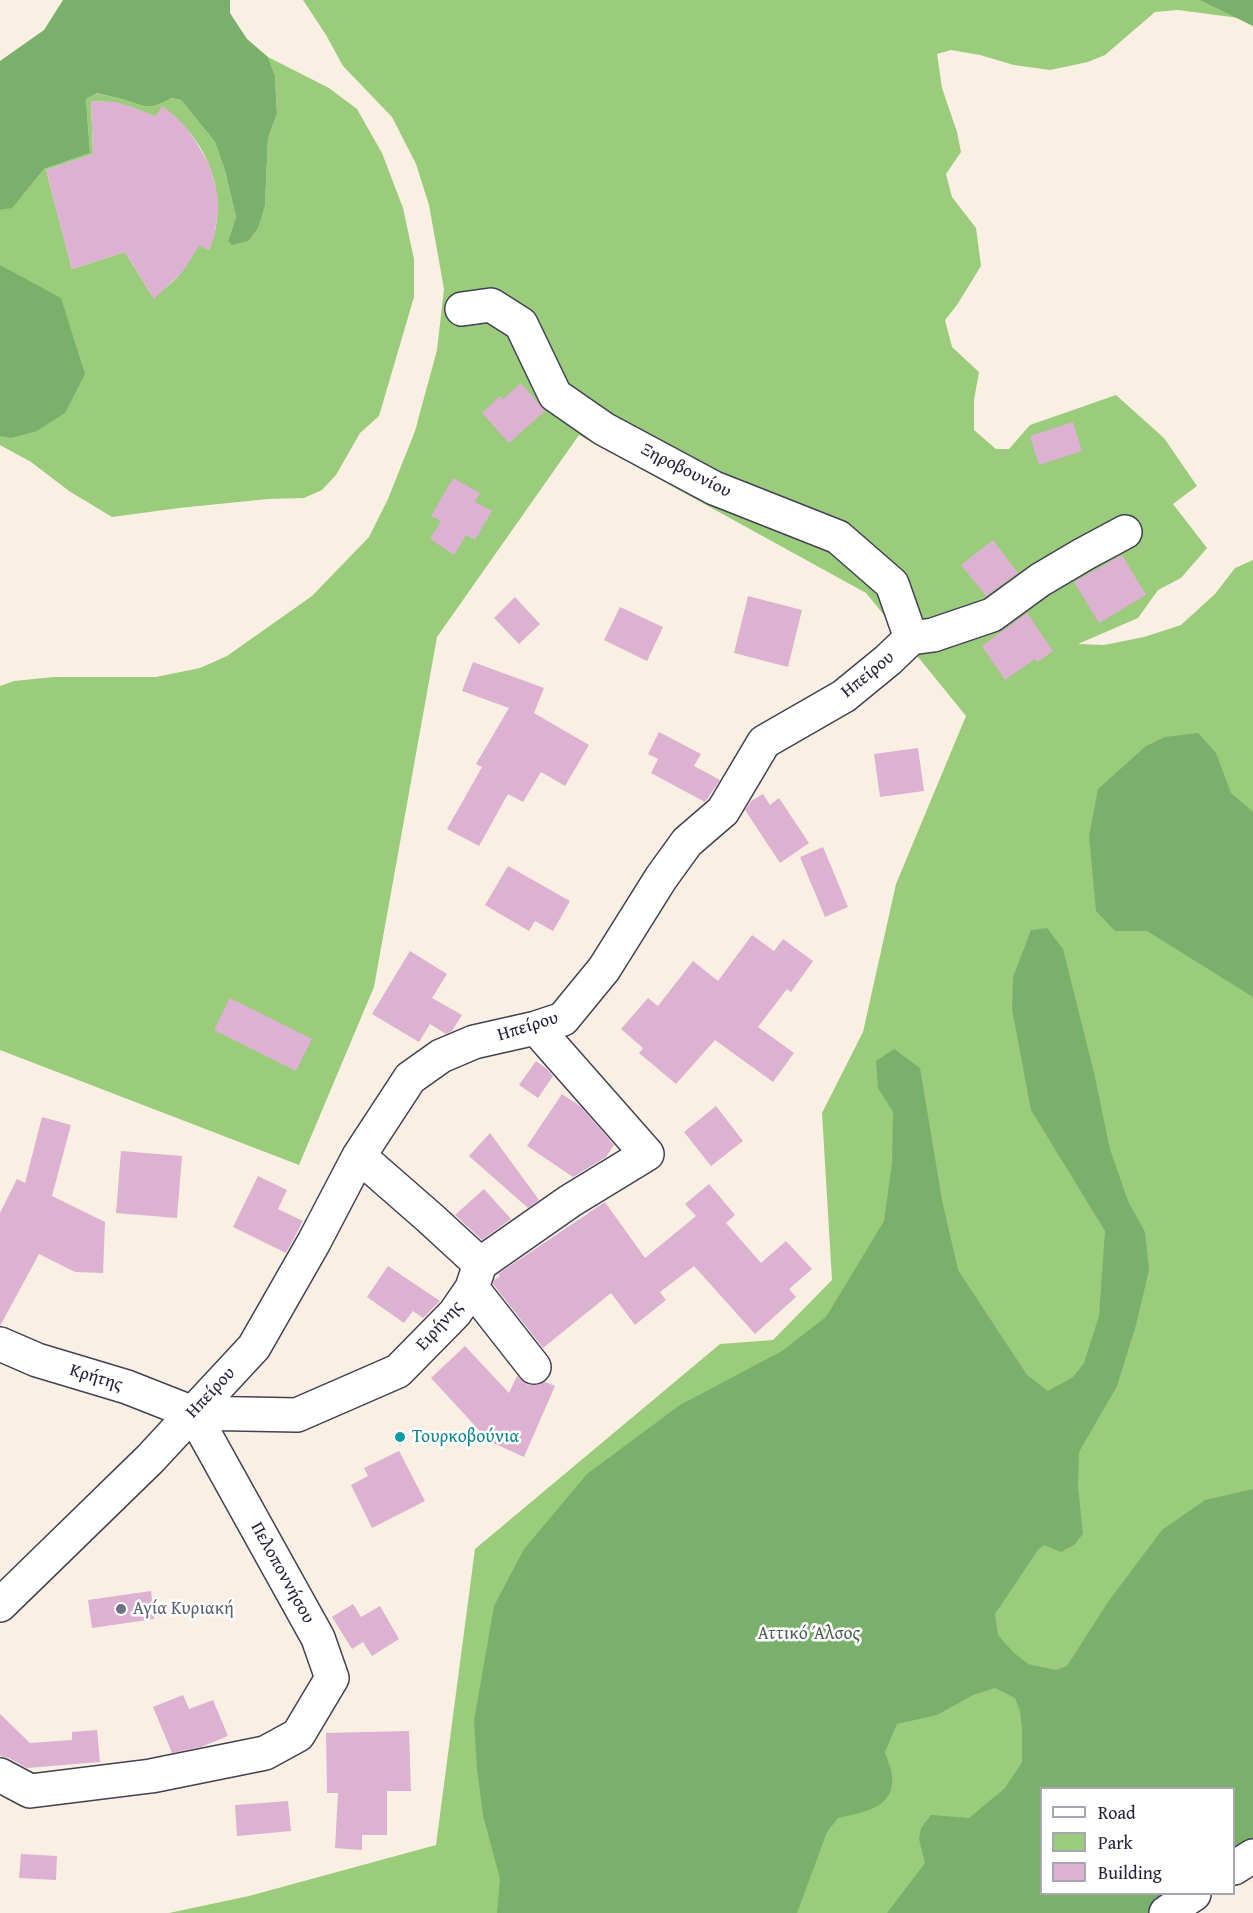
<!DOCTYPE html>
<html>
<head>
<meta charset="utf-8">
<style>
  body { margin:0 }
  #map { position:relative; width:1253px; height:1913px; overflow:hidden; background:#f9f0e3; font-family:"Gentium Book Plus",serif }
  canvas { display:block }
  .legend { position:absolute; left:1040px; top:1787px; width:195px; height:108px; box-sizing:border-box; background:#fff; border:2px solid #a7a7b1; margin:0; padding:8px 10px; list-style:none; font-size:18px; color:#22223b }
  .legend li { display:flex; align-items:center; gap:12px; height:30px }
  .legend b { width:30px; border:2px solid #a7a7b1 }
</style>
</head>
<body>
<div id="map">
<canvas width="1253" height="1913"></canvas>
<ul class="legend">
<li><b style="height:8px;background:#fff"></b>Road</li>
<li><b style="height:16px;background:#9acc7c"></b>Park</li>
<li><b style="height:16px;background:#ddb1d1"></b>Building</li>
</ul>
</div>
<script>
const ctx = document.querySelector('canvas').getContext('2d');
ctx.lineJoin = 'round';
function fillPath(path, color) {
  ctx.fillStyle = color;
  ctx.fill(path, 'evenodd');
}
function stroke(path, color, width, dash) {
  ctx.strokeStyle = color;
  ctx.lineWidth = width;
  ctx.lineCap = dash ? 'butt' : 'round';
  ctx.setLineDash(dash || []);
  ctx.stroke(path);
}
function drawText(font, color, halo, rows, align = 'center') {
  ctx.font = font + ' "Gentium Book Plus",serif';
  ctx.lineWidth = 5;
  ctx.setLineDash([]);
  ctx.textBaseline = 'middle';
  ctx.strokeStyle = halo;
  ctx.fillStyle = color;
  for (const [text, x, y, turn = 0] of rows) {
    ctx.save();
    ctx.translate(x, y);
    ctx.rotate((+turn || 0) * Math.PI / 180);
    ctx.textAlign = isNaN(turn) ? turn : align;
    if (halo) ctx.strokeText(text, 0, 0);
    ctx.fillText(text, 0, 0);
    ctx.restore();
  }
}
fillPath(new Path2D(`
  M303 0H1253V26L1239 18 1178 10 1155 12 1105 55 1088 62 1050 70 1014 65 980 55 951 50 937 54 942 88 957 132 961 152 946 174 952 197 976 228 981 266 957 305 945 320 952 347 979 372 974 400V430L996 449H1009L1030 425 1116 395 1164 438 1197 486 1173 504 1207 548 1181 578 1158 590 1138 618 1078 644 1104 645 1144 637 1181 625 1215 594 1235 568 1253 560V1845L1234 1788H1042V1894L1150 1913H169L249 1896 436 1845 475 1549 720 1344 773 1340 832 1280 822 1113 863 1032 896 884 966 716 866 593 579 435 437 637 374 987 299 1165 0 1050V686L14 681 54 677H156L200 668 227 656 312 596 369 537 388 499 415 431 437 350 444 289 429 205 416 164 392 117 343 66 326 35Z
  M268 57 329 88 357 109 382 153 403 208 414 259V297L379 416 360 433 336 475 322 490 304 498 268 499 179 508 112 517 69 491 31 462 0 445V210L12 207 44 169 90 153 86 99 96 93C106 96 116 97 125 100 148 107 149 111 170 98L181 100 215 142 225 171 236 217 228 241 265 205 268 138 277 114 275 76ZM91 101C115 101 134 106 155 118L162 107C207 137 232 198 209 250L197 244C188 267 174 285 152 296L125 252 72 269 46 170 93 154Z`), '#9acc7c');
fillPath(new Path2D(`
  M63 0H230V13L247 39 268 57 275 76 277 114 268 138 265 205 258 228 248 241 232 245 228 241 236 217 225 171 215 142 181 100 171 98C148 111 148 107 125 100 116 97 106 96 97 93L86 99 90 153 44 169 12 208 0 210V61L44 30Z
  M1200 0H1253V26Z
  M0 265 61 298 85 374 65 413 37 431 11 438 0 436Z
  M1198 733 1216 753 1231 793 1253 812V997L1147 931H1115L1096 911 1089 836 1098 789 1146 746 1165 737Z
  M1047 928 1063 949 1094 1073 1110 1149 1128 1201 1145 1232 1149 1270 1136 1325 1117 1386 1079 1452 1078 1487 1083 1534 1074 1545 1061 1552 1044 1545 1038 1550 995 1614 998 1635 1014 1653 1028 1664 1056 1670 1067 1666 1108 1602 1162 1530 1205 1500 1253 1489V1845L1234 1857V1788H1042V1894H1179L1150 1913H887L925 1863 919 1839 921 1828 931 1815 969 1818 1005 1788 1022 1762V1728L1020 1711 1015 1698 995 1688 973 1695 937 1715 897 1724 885 1752C887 1759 891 1767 892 1775 896 1809 862 1812 838 1818L827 1832 797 1913H497L500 1879 483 1815 477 1769 474 1721 494 1606 524 1549 587 1474 680 1405 782 1351 826 1317 884 1221 892 1163 893 1112 878 1088 876 1061 894 1049 920 1068 942 1200 958 1270 1027 1375 1048 1391 1073 1377 1084 1363 1099 1316 1105 1231 1031 1110 1012 1009 1013 977 1031 930Z`), '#7bb06c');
fillPath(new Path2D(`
  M91 101 117 102 156 116 162 106 174 115 185 126 195 140 210 166 218 197V211L214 238 209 250 199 246 184 270 154 299 125 252 72 269 46 170 93 154Z
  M521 383 545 411 509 443 482 413 500 396 503 399Z
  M1073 422 1082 451 1039 465 1030 436Z
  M453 478 480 493 475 502 492 511 475 540 466 535 454 555 430 539 441 521 431 516Z
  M993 540 1018 573 986 596 961 565Z
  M1122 555 1146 595 1099 623 1074 582Z
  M748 596 802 610 788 667 734 653Z
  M515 597 540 624 519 644 494 618Z
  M620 607 663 627 647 661 604 640Z
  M1027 613 1053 651 1038 662 1035 659 1005 680 982 646Z
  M473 662 544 688 534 713 589 745 565 786 541 772 523 802 508 794 479 846 447 829 482 767 476 764 509 708 462 691Z
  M659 732 701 754 694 766 720 780 705 802 651 773 658 759 648 754Z
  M918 748 924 791 880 797 874 754Z
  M763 794 770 805 779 798 809 843 780 863 745 810 751 801Z
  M823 847 848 907 825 917 800 857Z
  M508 866 570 901 553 931 535 921 529 931 485 905Z
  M752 935 774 951 783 939 813 961 791 992 787 989 758 1027 794 1053 773 1082 715 1040 676 1084 639 1053 643 1048 621 1029 648 998 658 1006 693 961 718 981Z
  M410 951 447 974 432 998 462 1015 452 1031 446 1034 430 1024 419 1042 372 1014Z
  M230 998 312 1039 296 1071 214 1030Z
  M536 1061 547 1069 553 1076 538 1098 519 1085Z
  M562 1094 580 1106 614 1145 606 1157 573 1177 527 1146Z
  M716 1106 743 1141 711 1166 684 1132Z
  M42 1117 71 1125 52 1196 105 1222 103 1273 75 1272 39 1254 0 1326V1213L17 1179 25 1183Z
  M490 1133 539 1200 528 1208 469 1156Z
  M121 1151 182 1156 177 1218 116 1213Z
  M258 1176 287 1190 278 1209 303 1221 286 1253 233 1227Z
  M709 1184 735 1215 726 1223 761 1263 786 1241 812 1269 789 1289 796 1297 755 1334 694 1266 660 1292 666 1300 635 1325 611 1293 543 1348 493 1284 494 1280 500 1276 498 1274 605 1202 645 1258 696 1216 685 1204Z
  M484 1189 511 1219 482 1240 455 1215Z
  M388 1266 440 1301 423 1318 413 1311 404 1323 367 1297Z
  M465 1346 509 1393 517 1376 528 1385H537L545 1382 555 1386 524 1457 489 1441 431 1378Z
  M399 1451 425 1501 372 1528 351 1485 368 1476 364 1468Z
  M151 1591 154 1619 92 1628 88 1600Z
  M353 1604 361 1617 380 1606 399 1639 372 1656 363 1642 352 1649 332 1617Z
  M183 1695 189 1709 213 1700 228 1736 201 1747 172 1753 153 1707Z
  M0 1714 30 1743 72 1740V1732L97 1730 100 1762 27 1768 9 1758 0 1756Z
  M409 1731 411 1791H387V1835H362V1850L335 1848 338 1793H327L326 1733Z
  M288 1801 291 1831 237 1836 235 1805Z
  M21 1854 57 1856 56 1880 19 1878Z`), '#ddb1d1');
const minor = new Path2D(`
  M462 309 491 305 521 324 555 395 604 429 714 488 838 537 892 584 911 638
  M359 1156 430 1218 480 1264
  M472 1288 534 1367
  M0 1344 37 1360 127 1387 193 1413 297 1415 398 1371 455 1313 472 1288 480 1264 570 1201 647 1154 536 1028
  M0 1605 150 1459 254 1347 314 1242 359 1156 410 1078 441 1056 474 1042 536 1028 563 1019 604 969 661 878 687 842 723 811 764 742 844 696 888 660 911 638 933 635 992 615 1040 580 1084 554 1125 532
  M0 1775 30 1791 151 1776 265 1753 298 1735 332 1678 318 1638 193 1413
  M1234 1868 1253 1856
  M1166 1913 1194 1894`);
stroke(minor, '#424154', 36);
stroke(minor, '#fff', 33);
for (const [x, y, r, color] of [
  [400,1437,6,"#0f9aa8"],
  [121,1609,6,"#6b7280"]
]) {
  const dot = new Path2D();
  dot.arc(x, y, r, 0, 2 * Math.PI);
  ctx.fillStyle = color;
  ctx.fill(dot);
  stroke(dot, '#fff', 2);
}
drawText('18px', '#22223b', '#fff', [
  ["Ξηροβουνίου",686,471,27],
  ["Ηπείρου",868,675,-39],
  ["Ηπείρου",528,1027,-17],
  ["Ειρήνης",440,1326,-48],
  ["Κρήτης",96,1378,17],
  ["Ηπείρου",211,1393,-47],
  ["Πελοποννήσου",282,1573,61]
]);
drawText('18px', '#0d838f', '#fff', [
  ["Τουρκοβούνια",412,1437]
], 'left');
drawText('18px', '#5b616d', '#fff', [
  ["Αγία Κυριακή",133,1609]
], 'left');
drawText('18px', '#4c5e52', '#fff', [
  ["Αττικό Άλσος",809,1634]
]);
</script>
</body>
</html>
